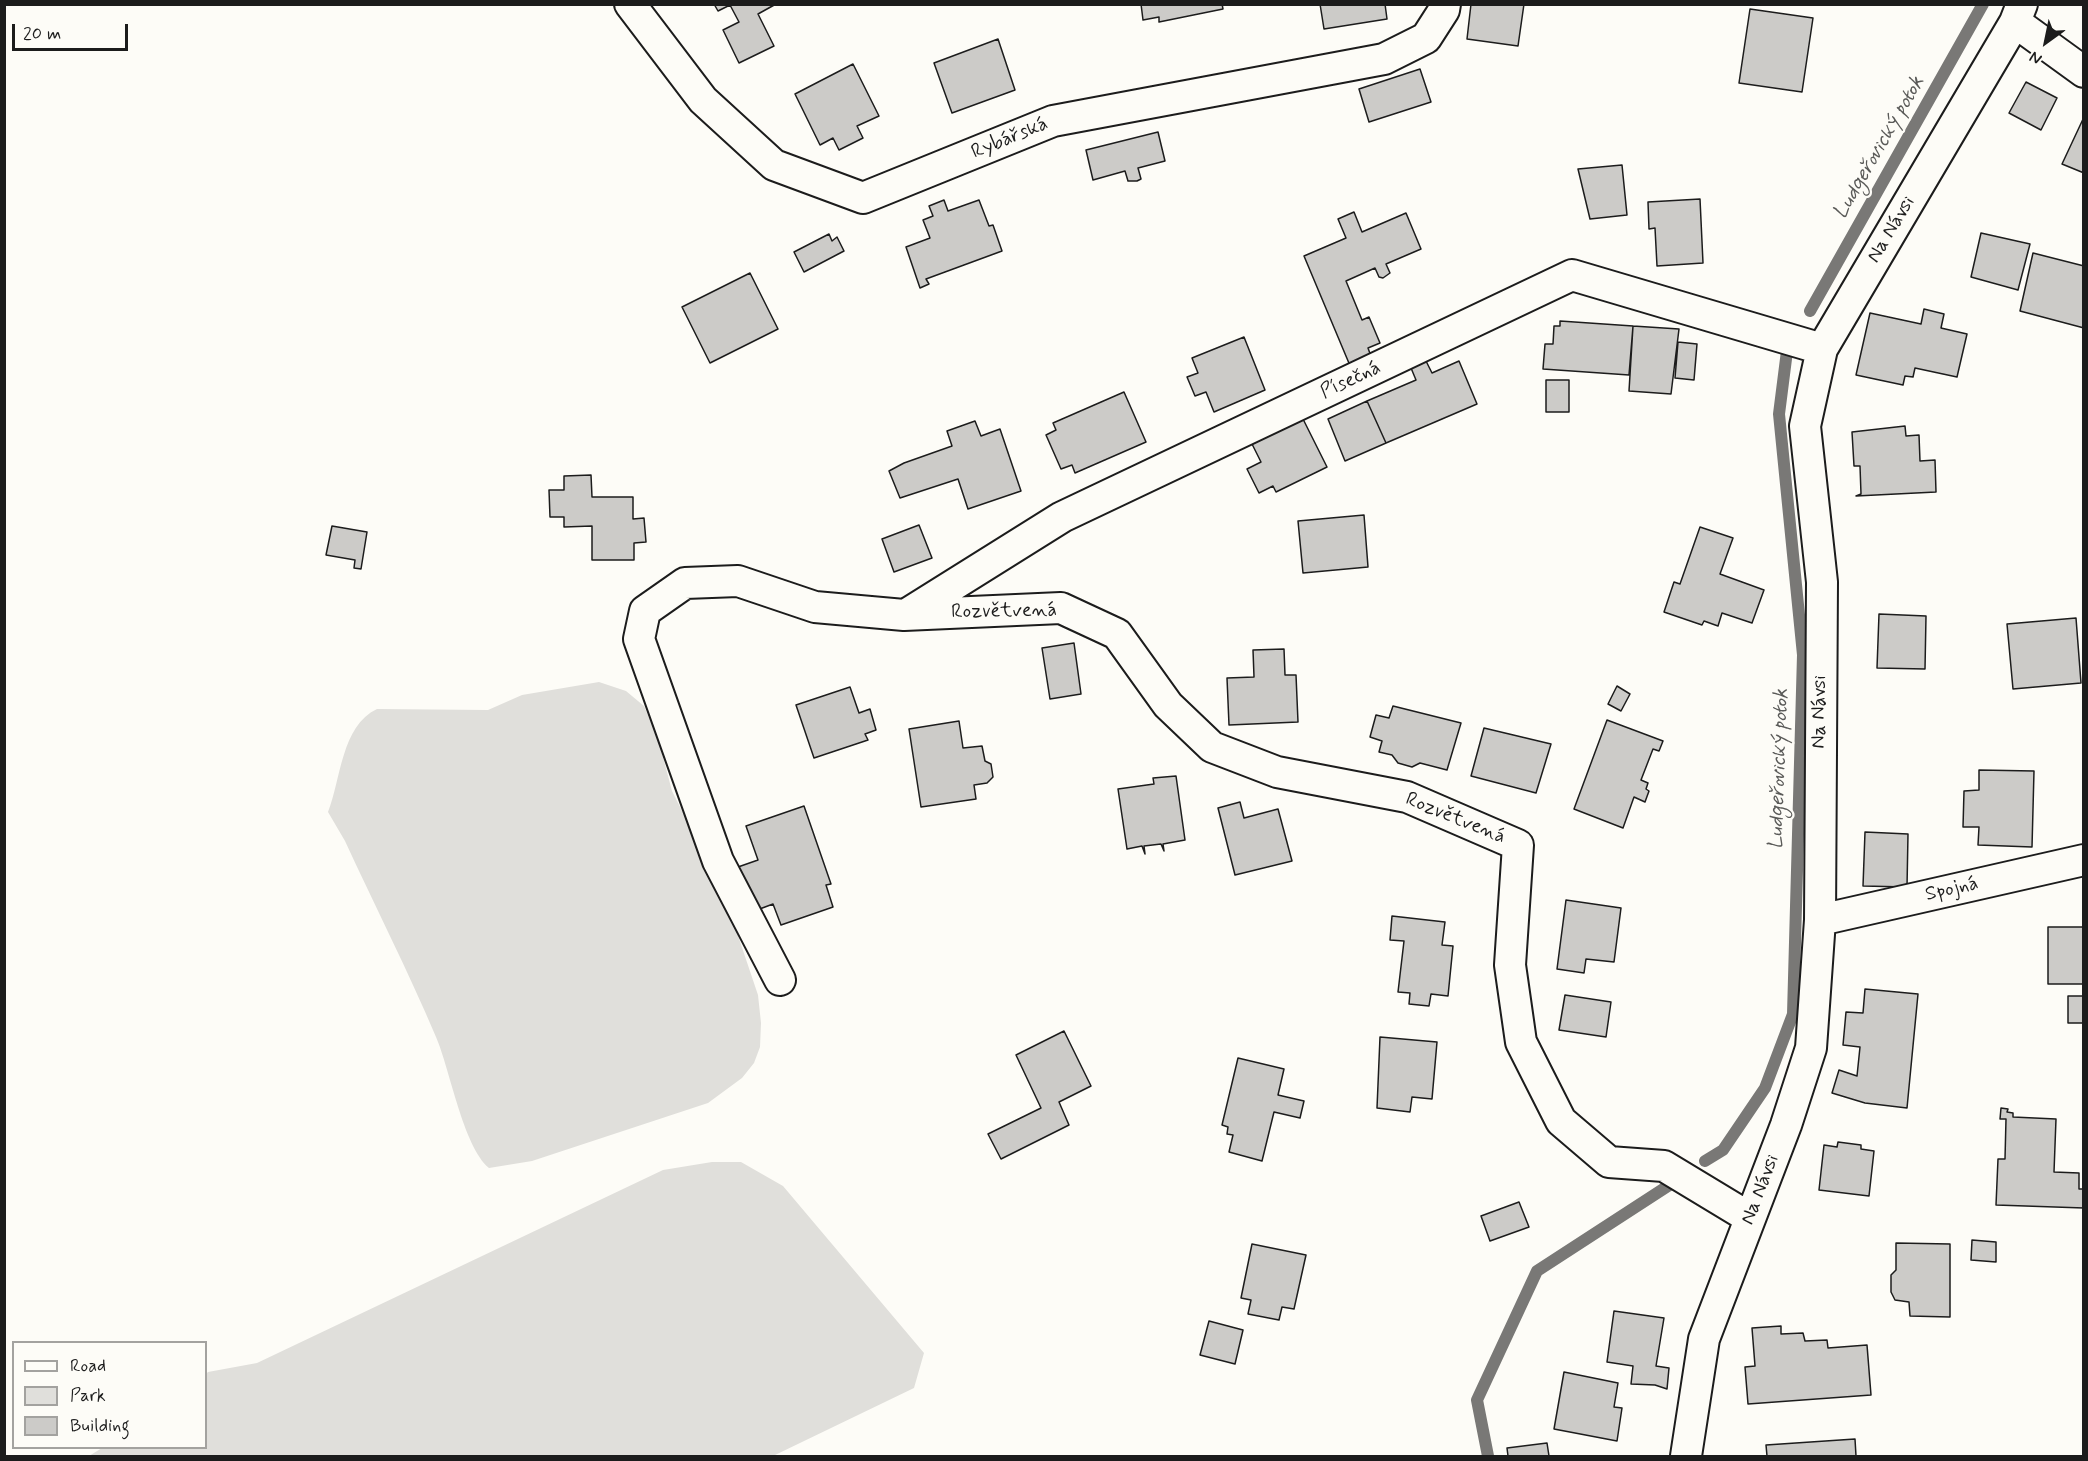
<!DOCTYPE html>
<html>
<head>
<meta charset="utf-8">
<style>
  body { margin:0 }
  #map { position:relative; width:2088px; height:1461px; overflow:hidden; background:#fdfcf7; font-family:Mynerve,sans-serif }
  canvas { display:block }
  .frame { position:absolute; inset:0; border:6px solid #1c1c1c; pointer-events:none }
  .legend { position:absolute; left:12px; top:1341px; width:195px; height:108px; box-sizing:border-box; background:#fdfcf7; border:2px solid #a3a29f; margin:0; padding:8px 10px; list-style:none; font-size:18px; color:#1c1c1c }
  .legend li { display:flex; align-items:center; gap:12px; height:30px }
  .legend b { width:30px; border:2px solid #a3a29f }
  .north { position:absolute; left:2016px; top:12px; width:60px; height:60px; -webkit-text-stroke:4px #fdfcf7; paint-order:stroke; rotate:213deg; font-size:16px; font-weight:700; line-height:24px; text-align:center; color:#1c1c1c }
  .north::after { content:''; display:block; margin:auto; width:21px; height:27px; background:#1c1c1c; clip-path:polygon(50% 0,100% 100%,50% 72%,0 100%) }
  .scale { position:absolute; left:12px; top:24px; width:116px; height:27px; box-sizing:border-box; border:3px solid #1c1c1c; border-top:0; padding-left:8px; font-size:18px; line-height:21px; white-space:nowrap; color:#1c1c1c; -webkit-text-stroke:4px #fdfcf7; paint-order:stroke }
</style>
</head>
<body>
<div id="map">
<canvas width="2088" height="1461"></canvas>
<div class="frame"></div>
<ul class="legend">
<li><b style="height:8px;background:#fdfcf7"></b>Road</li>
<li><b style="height:16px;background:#e0dfdb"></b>Park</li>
<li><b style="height:16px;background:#cccbc8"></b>Building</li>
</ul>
<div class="north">N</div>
<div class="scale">20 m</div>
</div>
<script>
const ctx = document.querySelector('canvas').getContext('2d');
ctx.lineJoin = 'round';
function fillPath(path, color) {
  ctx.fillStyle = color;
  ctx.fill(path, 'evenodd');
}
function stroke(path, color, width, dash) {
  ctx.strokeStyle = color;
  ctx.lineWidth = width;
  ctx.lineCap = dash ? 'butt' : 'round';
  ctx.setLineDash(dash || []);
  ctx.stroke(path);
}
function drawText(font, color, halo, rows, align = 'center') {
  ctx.font = font + ' Mynerve,sans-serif';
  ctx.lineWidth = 4.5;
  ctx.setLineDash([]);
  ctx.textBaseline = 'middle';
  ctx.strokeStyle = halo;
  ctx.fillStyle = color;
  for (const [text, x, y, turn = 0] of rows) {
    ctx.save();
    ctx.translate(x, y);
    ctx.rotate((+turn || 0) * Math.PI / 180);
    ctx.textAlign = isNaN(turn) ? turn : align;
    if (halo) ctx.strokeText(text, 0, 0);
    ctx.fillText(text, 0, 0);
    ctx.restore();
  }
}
fillPath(new Path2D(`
  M599 682 626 691 644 706 658 738 672 791 724 894 758 995 761 1023 760 1047 754 1063 742 1078 708 1103 532 1161 489 1168C463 1146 450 1069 436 1037 408 971 375 906 345 841L328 812C341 780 341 726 377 709L488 710 522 695Z
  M712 1162H741L783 1186 924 1353 914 1388 773 1456H89L102 1448H206V1374L208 1372 257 1363 663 1170Z`), '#e0dfdb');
stroke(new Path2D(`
  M1810 311 1983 4
  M1705 1161 1723 1150 1765 1088 1793 1014 1803 655 1779 414 1787 351
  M1488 1456 1477 1400 1537 1271 1671 1184`), '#797876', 12);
const building = new Path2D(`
  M714 4H776L758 14 774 46 739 63 723 30 739 22 730 5 718 11Z
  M1141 4H1222L1223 9 1159 22V17L1143 20Z
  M1320 4H1385L1387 19 1324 29Z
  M1471 4H1524L1518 46 1467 39Z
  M1750 9 1813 18 1802 92 1739 83Z
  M998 39 1015 90 952 113 934 63Z
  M853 64 879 116 857 126 863 138 839 150 833 138 820 145 795 94Z
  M1420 69 1431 102 1369 122 1359 89Z
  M2026 82 2057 98 2041 130 2009 113Z
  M2084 117V173L2062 164Z
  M1158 132 1165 161 1138 168 1141 179 1137 181H1128L1125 171 1093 180 1086 150Z
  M1622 165 1627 215 1590 219 1578 169Z
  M1700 199 1703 263 1657 266 1655 228 1649 229 1648 202Z
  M944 200 948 211 979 200 989 226 993 225 1002 251 926 279 929 284 920 288 906 247 930 238 923 220 933 216 929 206Z
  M1354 212 1362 232 1406 213 1421 249 1386 264 1390 273 1383 278 1379 277 1375 268 1346 281 1362 320 1369 317 1380 343 1368 348 1372 359 1351 368 1304 256 1346 238 1338 219Z
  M1981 233 2030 244 2018 290 1971 277Z
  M829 234 832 241 837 237 844 251 804 272 794 252Z
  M2033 253 2084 266V328L2020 311Z
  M750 273 778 329 710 363 682 307Z
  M1924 309 1944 314 1941 328 1967 334 1957 377 1915 368 1913 377 1905 376 1903 385 1856 375 1870 313 1921 324Z
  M1560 321 1633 326 1629 375 1543 369 1545 344H1553L1554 326H1560Z
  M1633 326 1679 329 1671 394 1629 391Z
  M1244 337 1265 390 1214 412 1206 392 1195 396 1187 377 1198 373 1192 358Z
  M1678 342 1697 344 1694 380 1675 378Z
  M1426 361 1432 373 1459 361 1477 404 1386 443 1367 401 1416 380 1411 368Z
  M1546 380H1569V412H1546Z
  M1124 392 1146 442 1075 473 1072 465 1061 469 1046 435 1056 430 1053 423Z
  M1367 401 1386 443 1345 461 1328 419Z
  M1303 419 1327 467 1276 492 1273 486 1259 493 1247 469 1261 462 1252 444Z
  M975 421 981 436 1000 429 1021 491 968 509 958 479 900 498 889 471 904 463 952 446 947 431Z
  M1905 426 1906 436 1919 435 1920 461 1935 460 1936 492 1856 496 1861 494 1860 466H1854L1852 432Z
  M591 475 592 497H633V519L644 518 646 542 634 543V560H592V526L564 527V517H550L549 490H564V476Z
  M1364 515 1368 567 1303 573 1298 521Z
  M919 525 932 558 894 572 882 539Z
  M332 526 367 532 361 569 354 568 355 560 326 555Z
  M1700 527 1733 538 1720 574 1764 590 1752 623 1722 613 1718 626 1704 621 1702 625 1664 612 1674 582 1680 584Z
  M1879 614 1926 616 1925 669 1877 668Z
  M2076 618 2081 683 2013 689 2007 624Z
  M1074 643 1081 694 1050 699 1042 648Z
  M1284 649 1285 675H1296L1298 722 1229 725 1227 678 1254 677 1253 650Z
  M1617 686 1630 694 1621 711 1608 704Z
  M850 687 859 713 870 709 876 730 865 734 868 740 814 758 796 705Z
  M1393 706 1461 723 1447 770 1420 763 1412 767 1398 763 1392 755 1379 752 1382 741 1370 737 1376 715 1389 718Z
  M1607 720 1663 741 1659 751 1653 749 1641 780 1648 783 1646 789 1649 791 1645 802 1634 797 1623 828 1574 809Z
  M959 721 963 748 982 746 985 761 991 764 993 777 987 783 974 785 976 799 921 807 909 729Z
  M1484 728 1551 744 1536 793 1471 776Z
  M1979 770 2034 771 2032 847 1978 845 1979 827H1963L1964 791 1979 790Z
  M1176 776 1185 840 1163 844 1164 851 1161 844 1144 846 1145 854 1142 846 1127 849 1118 789 1154 784 1153 778Z
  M1240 802 1244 818 1278 809 1292 861 1235 875 1218 808Z
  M804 806 831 884 826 885 833 907 781 925 773 904 757 910 738 867 758 860 746 826Z
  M1865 832 1908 834 1907 887 1863 886Z
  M1566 900 1621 908 1614 962 1586 959 1584 973 1557 969Z
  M1392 916 1445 922 1442 945 1453 946 1448 996 1431 994 1429 1006 1409 1004 1410 993 1398 992 1404 941 1390 940Z
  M2048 927H2084V984H2048Z
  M1865 989 1918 994 1907 1108 1865 1103 1832 1093 1839 1070 1857 1076 1860 1047 1843 1045 1846 1012 1863 1013Z
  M1565 995 1611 1002 1606 1037 1559 1030Z
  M2068 996H2084V1023H2068Z
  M1064 1031 1091 1086 1059 1102 1069 1125 1001 1159 988 1134 1041 1108 1016 1055Z
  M1380 1037 1437 1042 1432 1099 1412 1097 1410 1112 1377 1108Z
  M1238 1058 1284 1069 1278 1095 1304 1101 1300 1118 1274 1112 1262 1161 1229 1152 1233 1135 1227 1134 1228 1127 1222 1125Z
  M2001 1108 2008 1109 2007 1112 2013 1113V1117L2056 1119 2054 1172 2079 1173V1189H2084V1208L1996 1205 1998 1159H2005L2006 1119H2000Z
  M1838 1142 1861 1145V1149L1874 1151 1869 1196 1819 1190 1824 1145 1837 1147Z
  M1519 1202 1529 1227 1490 1241 1481 1216Z
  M1972 1240 1996 1242V1262L1971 1260Z
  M1896 1243 1950 1244V1317L1910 1316 1909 1302 1895 1300 1891 1292V1275L1896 1270Z
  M1252 1244 1306 1255 1294 1309 1282 1307 1279 1320 1248 1314 1251 1300 1241 1298Z
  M1614 1311 1664 1318 1656 1366 1669 1368 1667 1389 1655 1385 1631 1384 1633 1366 1607 1362Z
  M1209 1321 1243 1330 1235 1364 1200 1355Z
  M1781 1326V1334L1803 1333 1805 1341 1827 1340 1828 1348 1867 1345 1871 1395 1748 1404 1745 1367 1755 1366 1752 1328Z
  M1564 1372 1618 1383 1614 1407 1622 1408 1617 1441 1554 1429Z
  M1855 1439 1856 1456H1767L1766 1445Z
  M1547 1443 1549 1456H1508L1507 1448Z`);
fillPath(building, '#cccbc8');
stroke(building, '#1c1c1c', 1.5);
const street = new Path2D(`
  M630 4 703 100 774 165 863 198 1053 121 1384 59 1426 38 1444 10 1445 4
  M2015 22 2084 72
  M907 614 1062 517 1572 275 1822 349
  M1820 920 2084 860
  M780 980 718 861 639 639 645 611 685 583 738 581 815 607 904 615 1061 608 1117 634 1168 705 1212 747 1277 772 1407 797 1518 845 1510 965 1521 1042 1561 1121 1609 1162 1664 1166 1750 1218
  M1686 1456 1704 1339 1786 1125 1811 1048 1820 920 1822 582 1805 426 1822 349 2015 22 2022 4`);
stroke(street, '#1c1c1c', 34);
stroke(street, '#fdfcf7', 30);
drawText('20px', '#1c1c1c', '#fdfcf7', [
  ["Rybářská",1010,139,-22],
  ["Na Návsi",1892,230,-59],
  ["Písečná",1351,381,-25],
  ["Rozvětvená",1004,612,-1],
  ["Na Návsi",1821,712,-90],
  ["Rozvětvená",1455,819,22],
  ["Spojná",1952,890,-13],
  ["Na Návsi",1761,1190,-69]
]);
drawText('italic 21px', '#5a5a58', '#fdfcf7', [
  ["Ludgeřovický potok",1880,148,-60],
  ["Ludgeřovický potok",1780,769,-88]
]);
</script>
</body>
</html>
